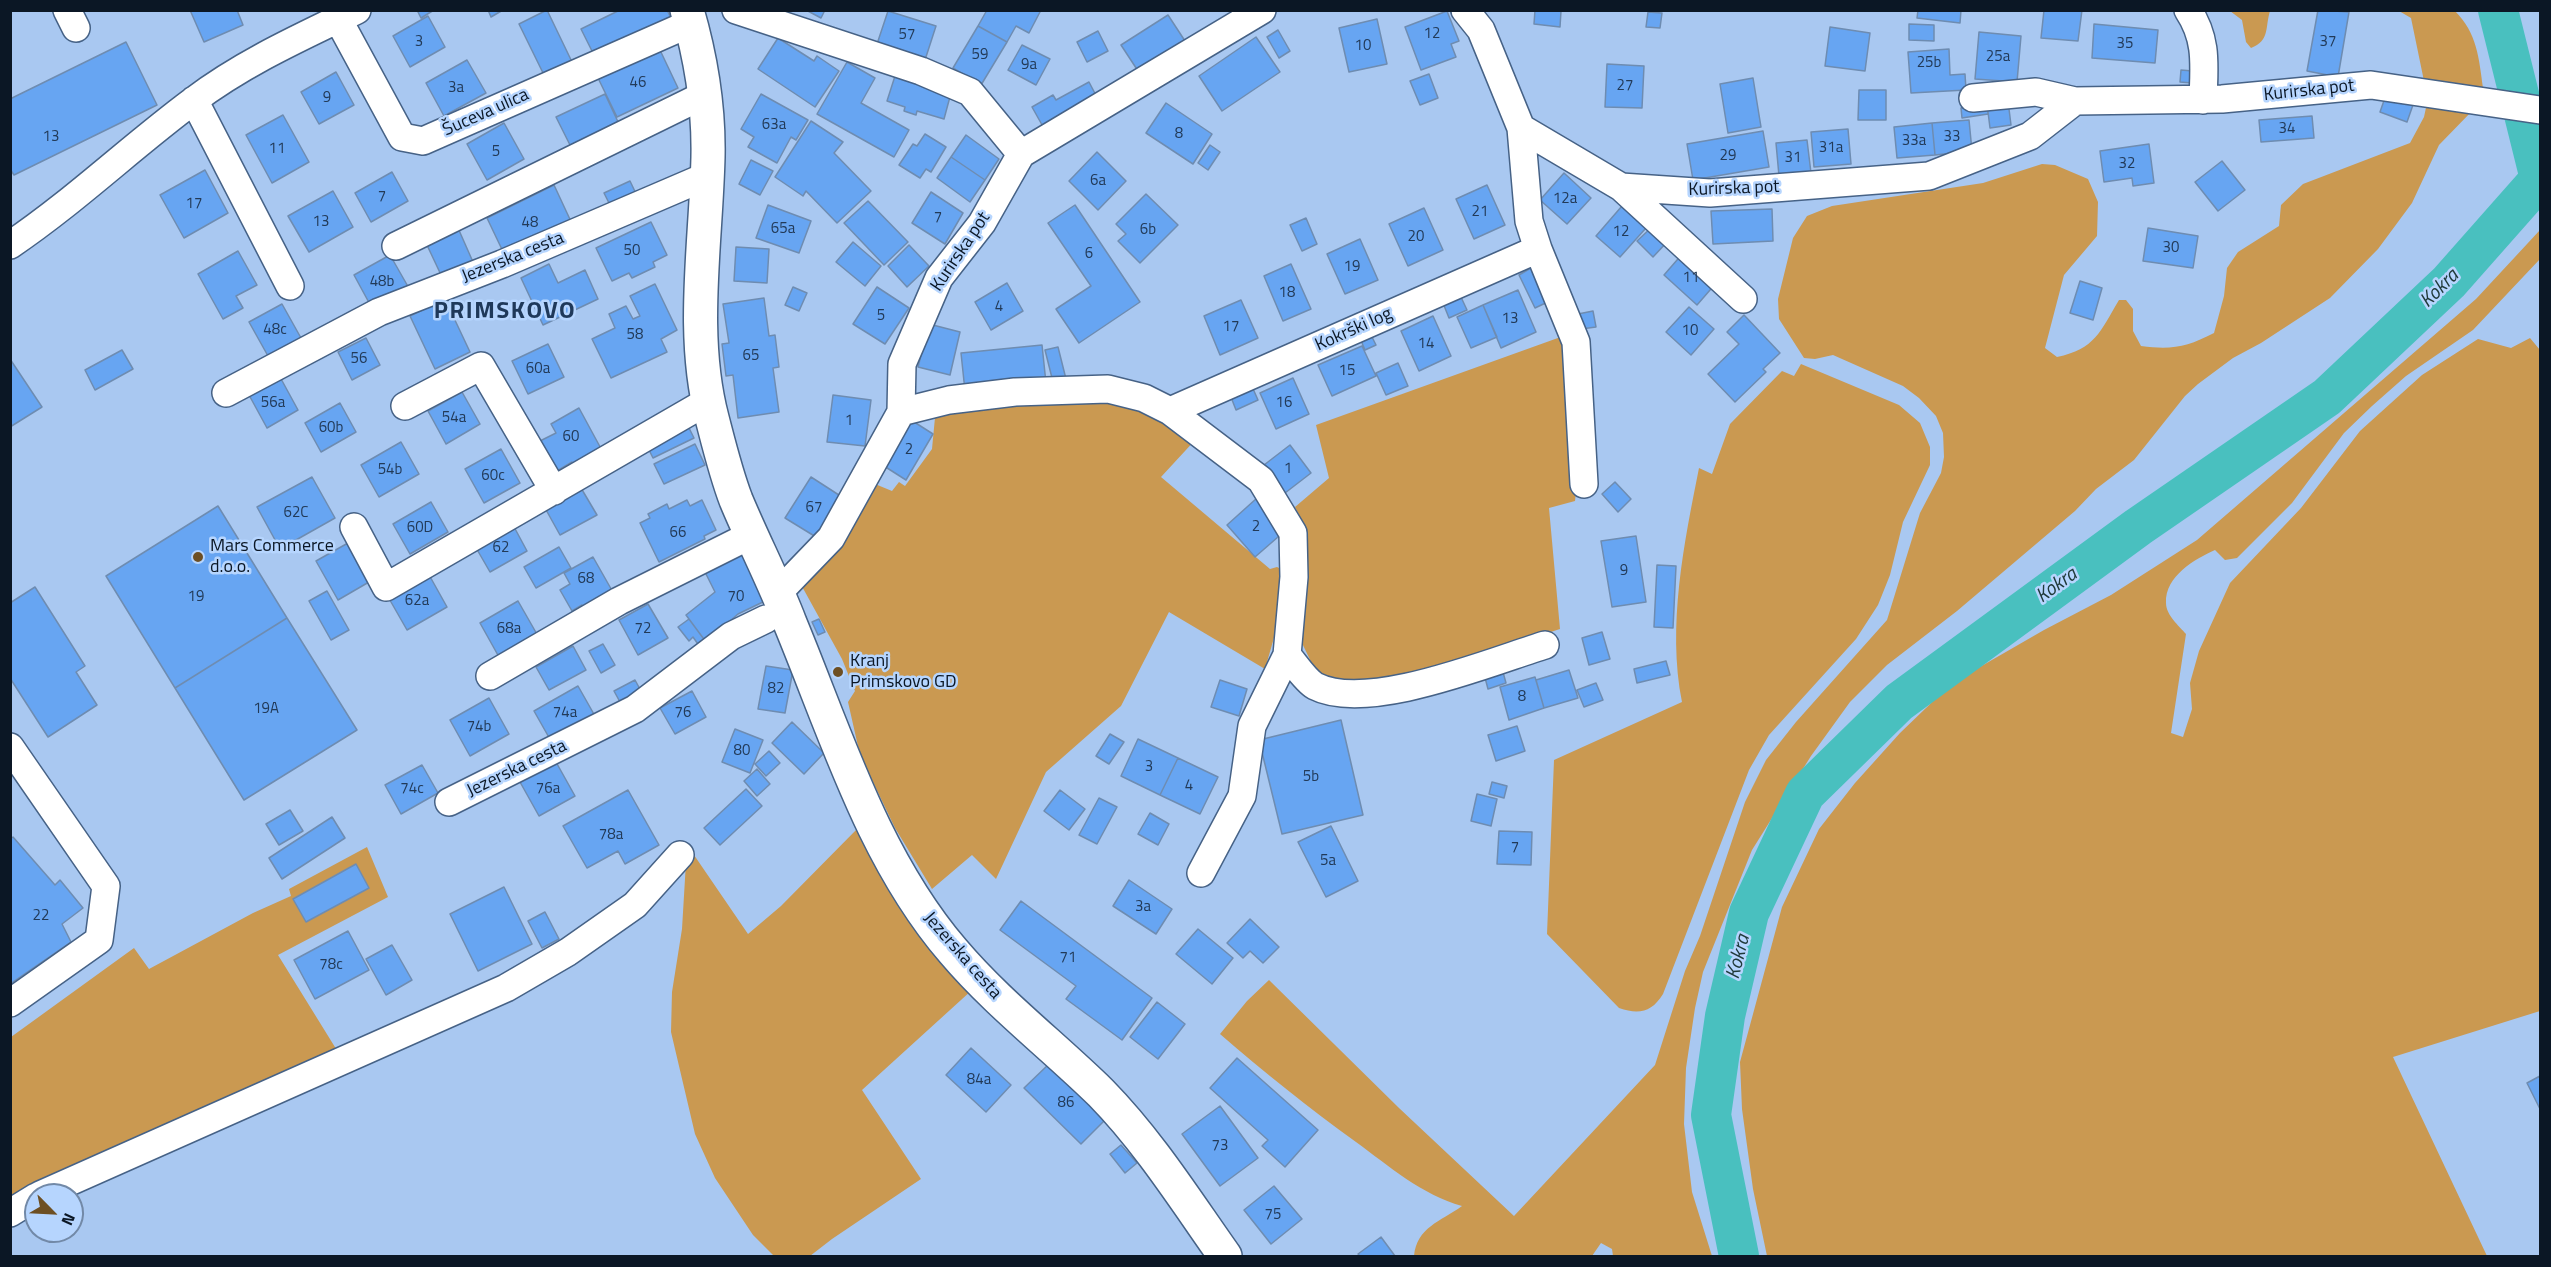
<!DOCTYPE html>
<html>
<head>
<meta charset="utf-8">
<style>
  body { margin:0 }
  #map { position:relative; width:2551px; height:1267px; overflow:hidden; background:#a9c8f1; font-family:"Titillium Web",sans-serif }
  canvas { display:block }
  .frame { position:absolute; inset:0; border:12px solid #0b1725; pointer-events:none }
  .north { position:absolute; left:24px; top:1183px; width:60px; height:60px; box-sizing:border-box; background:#b6d5fe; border:2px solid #7289a7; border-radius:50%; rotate:114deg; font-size:16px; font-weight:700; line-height:24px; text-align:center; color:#0b1725 }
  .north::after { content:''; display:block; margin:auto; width:21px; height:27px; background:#6d4f23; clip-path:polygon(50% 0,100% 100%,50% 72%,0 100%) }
</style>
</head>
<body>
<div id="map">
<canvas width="2551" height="1267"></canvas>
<div class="frame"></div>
<div class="north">N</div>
</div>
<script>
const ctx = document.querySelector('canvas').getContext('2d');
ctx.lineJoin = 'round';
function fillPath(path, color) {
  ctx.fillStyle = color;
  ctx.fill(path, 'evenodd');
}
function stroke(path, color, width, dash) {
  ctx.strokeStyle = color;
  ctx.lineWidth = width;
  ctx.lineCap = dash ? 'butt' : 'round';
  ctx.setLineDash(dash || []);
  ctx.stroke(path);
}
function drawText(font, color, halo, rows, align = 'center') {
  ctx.font = font + ' "Titillium Web",sans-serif';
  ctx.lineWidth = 5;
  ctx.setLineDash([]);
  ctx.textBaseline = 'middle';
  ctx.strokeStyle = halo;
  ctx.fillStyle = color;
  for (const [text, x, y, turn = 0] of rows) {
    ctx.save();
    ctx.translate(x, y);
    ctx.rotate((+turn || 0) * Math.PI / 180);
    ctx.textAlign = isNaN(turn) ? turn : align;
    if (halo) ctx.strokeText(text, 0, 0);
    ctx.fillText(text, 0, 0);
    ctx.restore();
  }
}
fillPath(new Path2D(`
  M2230 11H2270C2265 27 2270 41 2251 48L2246 42 2242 20Z
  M2399 11H2455C2477 33 2479 58 2483 88L2424 81 2411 18Z
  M2427 103 2473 110 2439 145 2412 203 2378 249 2330 298 2261 343 2233 358 2198 384 2185 396 2134 460 2096 489 2075 511 1957 611 1887 665 1850 702 1811 756 1752 850 1703 972 1695 1008 1686 1068 1684 1124 1692 1192 1712 1256H1613L1612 1249 1601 1243 1592 1256H1414C1417 1227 1440 1222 1462 1206 1422 1195 1389 1166 1356 1142 1309 1108 1264 1072 1220 1034L1247 1001 1269 980 1399 1108 1514 1216 1655 1065 1685 971 1700 936 1745 802 1766 760 1796 722 1887 620 1920 513 1941 473 1944 457 1943 433 1936 416 1919 398 1903 386 1833 355 1815 359 1804 358 1779 319 1778 299 1793 238 1807 216 1832 206 1983 183 2042 164 2055 165 2088 179 2098 202 2097 236 2064 275 2045 348 2057 357C2095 349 2100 332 2119 300H2126L2133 309V331L2141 346C2172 350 2187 347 2214 333L2224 296 2227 268 2238 252 2279 226 2281 205 2303 184 2410 143 2424 117Z
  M2540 230V259L2473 330 2406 376 2372 406 2344 433 2292 503 2237 558 2225 560 2215 550C2195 559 2165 576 2166 603 2166 615 2179 626 2186 634L2171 733 2183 737 2192 709 2190 683 2199 651 2230 583 2301 508 2360 431 2422 375 2478 339 2511 348 2530 338 2540 350V1011L2393 1057 2487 1256H1767L1753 1189 1742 1109 1740 1062 1782 907 1819 829 1855 783 1900 733 1952 683 2044 630 2111 595 2197 540 2476 299Z
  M1569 334 1577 483 1575 501 1549 508 1560 629 1380 687 1325 679 1314 668 1301 641 1305 527 1295 507 1329 478 1316 425Z
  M1801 364 1899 405 1920 423 1930 447V465L1903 522 1890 575 1878 605 1856 639 1769 735 1749 770 1663 994C1652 1012 1639 1015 1619 1008L1547 934 1554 760 1682 702C1667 626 1684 543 1699 468L1712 474 1730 424 1782 371 1794 376Z
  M1124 398 1197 438 1161 477 1270 569 1277 567 1289 573 1284 603 1265 669 1169 612 1121 706 1046 772 996 879 972 855 932 889 895 828 860 755 848 702 855 691 842 659 799 581 875 484 892 491 899 482 905 486 932 449 936 407Z
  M859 827 972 990 862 1090 921 1179 832 1239 810 1256H774L753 1235 715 1178 695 1134 671 1032 672 992 682 929 686 862 694 855 748 934 781 906Z
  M367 847 388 897 278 955 338 1052 11 1207V1037L134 948 149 969 253 913 291 896 289 889Z`), '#ca9951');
stroke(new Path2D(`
  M1739 1256 1711 1115 1725 1016 1749 913 1805 794 1899 702 2138 527 2327 397 2449 282 2540 179 2498 10`), '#49c0bf', 40);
const building = new Path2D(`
  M190 10H237L243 25 204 42Z
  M417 10H434L421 18Z
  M488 10H503L491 17Z
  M547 10 573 64 545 77 519 24Z
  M620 10H667L671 18 594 55 581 29Z
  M806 10H825L821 18Z
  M987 10H1041L1029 33 1016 26 1007 42 978 26Z
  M1535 10 1561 11 1560 27 1534 24Z
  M1918 10H1961L1960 23 1917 18Z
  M2044 10H2082L2078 41 2041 38Z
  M2318 10 2349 12 2338 77 2307 71Z
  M888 11 936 26 925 60 877 44Z
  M1447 11 1459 41 1451 44 1456 57 1421 70 1405 27Z
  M1648 12 1662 13 1660 28 1646 27Z
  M1168 15 1187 44 1140 74 1121 45Z
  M428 16 445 47 410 67 393 36Z
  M1377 19 1387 64 1349 72 1339 28Z
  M1909 24 1934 25V41L1909 40Z
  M2094 24 2158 30 2155 63 2092 58Z
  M978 26 1007 42 981 85 953 68Z
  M1830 27 1870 33 1865 71 1825 66Z
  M1278 30 1290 51 1279 58 1267 37Z
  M1098 31 1108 51 1087 62 1077 42Z
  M1979 32 2021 36 2017 82 1975 79Z
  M1256 37 1280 72 1222 111 1199 76Z
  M778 38 814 61 817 56 839 71 815 107 758 69Z
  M126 42 157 105 14 175 10 169V99Z
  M1022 45 1050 59 1036 85 1008 70Z
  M659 48 678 88 617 117 598 78Z
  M1949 49 1950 75 1965 74 1966 90 1911 93 1908 52Z
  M467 60 486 93 444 116 426 83Z
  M847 62 875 78 861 103 909 130 894 157 817 114Z
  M1607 64 1644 66 1642 108 1605 107Z
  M2181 70 2193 71 2192 83 2180 82Z
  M336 72 354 105 319 124 301 92Z
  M1429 74 1438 98 1420 105 1410 81Z
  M895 76 951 93 944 119 917 111 916 115 904 111 905 107 887 101Z
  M1753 78 1761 127 1728 133 1720 84Z
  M1089 82 1100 103 1046 132 1032 107 1053 95 1056 100Z
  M1859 90H1886V120H1858Z
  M2387 92 2414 102 2407 122 2380 112Z
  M605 94 619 124 571 147 556 117Z
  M761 94 808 120 796 140 791 137 777 163 748 147 754 137 741 129Z
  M2008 101 2011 125 1990 128 1987 104Z
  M1166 103 1212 134 1193 164 1146 133Z
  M1987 104 1988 114 1962 118 1961 108Z
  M283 115 309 162 272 183 246 135Z
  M2312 116 2314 138 2261 142 2259 120Z
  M1969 120 1972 151 1935 155 1932 123Z
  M811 121 843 142 834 153 871 191 837 223 806 191 803 196 775 177Z
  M504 123 524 159 487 180 467 144Z
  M1932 123 1935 155 1897 158 1894 127Z
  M1848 129 1851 164 1814 167 1811 132Z
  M1763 131 1769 167 1693 180 1687 144Z
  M925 134 946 147 931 172 926 169 920 178 899 165 913 144 917 146Z
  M966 135 999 159 985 180 951 157Z
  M1807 140 1811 173 1779 176 1776 143Z
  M2149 144 2154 183 2133 186 2132 178 2104 182 2100 151Z
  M1210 145 1220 152 1208 170 1198 163Z
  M1097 152 1126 181 1098 210 1069 181Z
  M951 157 985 180 970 202 937 178Z
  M751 160 773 171 760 195 739 184Z
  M2222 161 2245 190 2218 211 2195 182Z
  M205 170 228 213 184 238 160 195Z
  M392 172 408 201 371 222 355 193Z
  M1564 173 1591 198 1567 224 1540 200Z
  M630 181 639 200 614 213 604 193Z
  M554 185 574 228 507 260 487 218Z
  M1487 185 1505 225 1474 239 1456 199Z
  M333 191 353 227 309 252 288 216Z
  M931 192 963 213 945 244 912 223Z
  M1146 194 1178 225 1140 263 1118 241 1126 234 1116 224Z
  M868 201 908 242 884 265 844 223Z
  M768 205 811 221 799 253 756 238Z
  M1075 205 1140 302 1079 343 1056 309 1091 286 1048 223Z
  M1622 206 1646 228 1620 257 1596 236Z
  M1424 208 1443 250 1408 266 1389 224Z
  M1772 209 1773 241 1713 244 1711 211Z
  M1306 218 1317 244 1302 251 1290 225Z
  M651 222 667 255 653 262 655 267 632 278 629 273 612 281 596 248Z
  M1653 226 1668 241 1653 257 1637 241Z
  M458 228 473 262 442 277 426 243Z
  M2148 228 2198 236 2193 268 2143 261Z
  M1360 239 1378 280 1345 294 1327 254Z
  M853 242 881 266 865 286 836 262Z
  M909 245 929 266 907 287 888 266Z
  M736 247 769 249 767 283 734 281Z
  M238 251 257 285 236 296 243 308 223 319 198 274Z
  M1684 252 1717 282 1697 305 1664 275Z
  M390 255 410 290 373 310 354 275Z
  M549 264 558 283 585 270 598 299 543 325 521 278Z
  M1291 264 1311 309 1283 321 1264 276Z
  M1536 265 1554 299 1535 308 1519 275Z
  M2080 281 2102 288 2093 320 2070 313Z
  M1007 283 1023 311 991 330 975 302Z
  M655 284 677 330 661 339 667 352 611 378 592 339 615 328 609 314 626 306 633 319 640 316 630 296Z
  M793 287 807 293 799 311 785 305Z
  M877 287 909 308 885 344 853 324Z
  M1518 290 1536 332 1501 348 1483 305Z
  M1460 295 1467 310 1449 318 1443 303Z
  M764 298 769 336 775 335 779 367 773 368 779 412 738 418 733 375 726 376 722 344 729 343 723 304Z
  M445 299 470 352 435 369 410 316Z
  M1241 300 1258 338 1220 355 1204 316Z
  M282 304 301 338 268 356 249 322Z
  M1483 305 1497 337 1471 348 1457 317Z
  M1689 307 1714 329 1691 355 1666 332Z
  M1593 311 1596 327 1581 329 1578 314Z
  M1744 315 1780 353 1763 369 1766 372 1735 402 1708 374 1739 344 1727 332Z
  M1433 316 1451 356 1419 371 1401 331Z
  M929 324 960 332 950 375 918 367Z
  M1369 331 1376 345 1365 350 1359 336Z
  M366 338 380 365 352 380 338 352Z
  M548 344 564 377 528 394 512 361Z
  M1042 345 1046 383 965 391 961 353Z
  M1362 346 1376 376 1332 396 1318 365Z
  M1058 347 1066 379 1053 382 1045 350Z
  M122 350 133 369 95 390 85 370Z
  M10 359 42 407 10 427Z
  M1398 363 1408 386 1386 395 1376 373Z
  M280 377 298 410 267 428 249 395Z
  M1293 378 1309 414 1276 429 1260 393Z
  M1250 382 1258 400 1236 410 1229 392Z
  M462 392 480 424 446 444 428 411Z
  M833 395 871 400 865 446 827 442Z
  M340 403 356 432 321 452 305 423Z
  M579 408 605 456 577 471 572 462 557 471 540 441 556 433 551 424Z
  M911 420 933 434 906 480 884 466Z
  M686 422 694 438 653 458 645 442Z
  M401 442 419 474 379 497 361 465Z
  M695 444 705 465 664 484 654 464Z
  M1290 445 1311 473 1285 493 1264 465Z
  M501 449 520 483 484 503 465 469Z
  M312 477 335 518 280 549 257 507Z
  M811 477 842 497 816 537 785 518Z
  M1615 482 1631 499 1618 512 1602 494Z
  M581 488 597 515 560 535 545 508Z
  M1257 498 1286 530 1255 557 1227 525Z
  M687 500 690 506 702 500 716 530 704 536 705 539 659 562 640 523 650 518 648 514 667 504 669 509Z
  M431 502 448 532 410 554 393 524Z
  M218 506 287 618 175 688 106 576Z
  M513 525 527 551 490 572 475 546Z
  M1636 536 1646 602 1612 607 1601 541Z
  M348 543 369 582 338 600 316 561Z
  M559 547 571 568 536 588 524 567Z
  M741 552 765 601 738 614 706 642 686 615 715 592 704 570Z
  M593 557 614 594 584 610 582 605 572 611 560 590 570 584 564 573Z
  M1657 565 1676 566 1673 628 1654 627Z
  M428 573 447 607 407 630 387 595Z
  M35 587 85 666 76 672 97 705 48 737 10 678V603Z
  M327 591 349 630 331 640 309 601Z
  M518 601 538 636 499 657 480 623Z
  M648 604 668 638 638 655 619 620Z
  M287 618 357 730 244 800 175 688Z
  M689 619 706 642 700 647 693 637 689 641 678 627Z
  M819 619 825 632 818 635 812 622Z
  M1602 632 1610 659 1589 665 1582 638Z
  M603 644 615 665 601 673 589 651Z
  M573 646 586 670 549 690 536 667Z
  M1666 661 1670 675 1637 683 1634 669Z
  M1501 665 1506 683 1488 689 1483 670Z
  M766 666 793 670 785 713 758 709Z
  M1569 670 1578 698 1544 708 1536 680Z
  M1535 677 1544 708 1509 720 1500 687Z
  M635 680 641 691 620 702 614 691Z
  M1220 680 1247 689 1239 716 1211 707Z
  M1596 683 1603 700 1584 707 1577 690Z
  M578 686 595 716 551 741 534 711Z
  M692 691 706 717 675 734 660 708Z
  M489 698 509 734 470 756 450 720Z
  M1341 720 1363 815 1282 834 1259 740Z
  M792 722 824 753 804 774 772 743Z
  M1517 726 1525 751 1496 761 1488 735Z
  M735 729 763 740 750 773 722 762Z
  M1110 734 1124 742 1109 764 1096 756Z
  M1138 739 1178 758 1160 795 1121 776Z
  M769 751 780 763 766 776 755 764Z
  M1178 758 1218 777 1200 814 1160 795Z
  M556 762 575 796 539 816 520 782Z
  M422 765 438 793 401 814 385 785Z
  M757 769 770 784 757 796 744 781Z
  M1492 782 1507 786 1504 798 1489 794Z
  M746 789 762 806 720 845 704 828Z
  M628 790 659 845 625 864 618 851 587 868 563 826Z
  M1060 790 1085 809 1069 830 1044 811Z
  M1477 794 1497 799 1491 826 1471 821Z
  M1099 798 1117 807 1097 844 1079 835Z
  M290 810 303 831 279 845 266 824Z
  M1150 813 1169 824 1158 845 1138 834Z
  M332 817 345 838 282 879 269 858Z
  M1331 826 1358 881 1326 897 1298 842Z
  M1499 831 1532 832 1531 865 1497 864Z
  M13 837 55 885 60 880 83 908 62 924 71 942 10 984V839Z
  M356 864 369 888 306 922 293 899Z
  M1129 880 1172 909 1156 934 1113 906Z
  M504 887 532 944 478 971 450 914Z
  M1021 901 1152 998 1122 1040 1066 999 1076 986 1000 930Z
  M545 912 559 939 542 948 528 921Z
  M1250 919 1279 947 1263 963 1250 951 1243 958 1227 943Z
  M1198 929 1233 958 1212 984 1176 954Z
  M348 931 369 970 315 999 294 960Z
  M392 945 412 980 386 995 366 959Z
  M1157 1002 1185 1024 1158 1059 1130 1037Z
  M971 1048 1011 1085 986 1112 946 1075Z
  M1237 1058 1318 1130 1285 1167 1262 1146 1268 1140 1210 1088Z
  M1050 1063 1107 1118 1081 1144 1024 1088Z
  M2540 1076V1109L2527 1083Z
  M1220 1106 1258 1158 1220 1186 1182 1134Z
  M1121 1145 1137 1163 1125 1173 1110 1154Z
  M1274 1186 1302 1219 1271 1244 1244 1210Z
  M1381 1237 1395 1256H1360L1358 1254Z`);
fillPath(building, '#67a5f2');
stroke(building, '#6e8cb1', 1.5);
const minor = new Path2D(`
  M67 10 76 28
  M736 10 921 71 970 92 1021 154
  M1465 10 1481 30 1521 128 1621 187 1710 193 1929 176 2030 136 2075 101 2222 99 2371 85 2540 110
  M2188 10C2208 40 2204 66 2203 100
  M338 19 402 137 423 141 691 23
  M1973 98 2036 92 2075 101
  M194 100 290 286
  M1621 187 1743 299
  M10 245C75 201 131 147 193 101 243 63 301 37 357 10
  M396 246 704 95
  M1538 249 1576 342 1584 484
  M226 393 379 312 502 264 707 176
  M405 406 481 366 554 491
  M1170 411 1261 480 1293 533 1294 577 1287 655C1295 664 1305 680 1315 686 1367 713 1490 662 1545 645
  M901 412 949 400 1015 392 1108 389 1144 398 1170 411 1538 249 1529 221 1521 128
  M354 527 386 587 708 401
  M778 593 831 538 901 412 902 364 939 278 982 223 1021 154 1262 10
  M490 676 619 601 751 535
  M10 747 106 886 99 940 10 1003
  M449 802 635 709 731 636 766 619
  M1201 873 1242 796 1252 726 1287 655
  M40 1195 506 988 568 952 635 905 680 855
  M10 1213 36 1197`);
const tertiary = new Path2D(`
  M687 10C701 58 709 108 708 157 706 243 690 334 712 418 719 445 726 474 736 500 753 541 774 581 790 623 836 734 873 858 953 951 997 1003 1052 1045 1101 1093 1149 1142 1186 1201 1225 1256`);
stroke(minor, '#466286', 30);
stroke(tertiary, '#466286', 36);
stroke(minor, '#fff', 27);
stroke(tertiary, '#fff', 33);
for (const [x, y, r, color] of [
  [198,557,6,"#6d4f23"],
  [838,672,6,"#6d4f23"]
]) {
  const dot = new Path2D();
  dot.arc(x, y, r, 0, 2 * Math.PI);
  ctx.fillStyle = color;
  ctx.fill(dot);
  stroke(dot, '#b6d5fe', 2);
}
drawText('15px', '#223a58', null, [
  ["12",1432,34],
  ["57",907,35],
  ["3",419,42],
  ["37",2328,42],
  ["35",2125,44],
  ["10",1363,46],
  ["59",980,55],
  ["25a",1998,57],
  ["25b",1929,63],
  ["9a",1029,65],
  ["46",638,83],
  ["27",1625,86],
  ["3a",456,88],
  ["9",327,98],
  ["63a",774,125],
  ["34",2287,129],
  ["8",1179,134],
  ["13",51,137],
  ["33",1952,137],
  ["33a",1914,141],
  ["31a",1831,148],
  ["11",277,149],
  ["5",496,152],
  ["29",1728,156],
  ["31",1793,158],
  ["32",2127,164],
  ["6a",1098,181],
  ["7",382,197],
  ["12a",1565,199],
  ["17",194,204],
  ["21",1480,212],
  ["7",938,218],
  ["13",321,222],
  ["48",530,223],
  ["65a",783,229],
  ["6b",1148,230],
  ["12",1621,232],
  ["20",1416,237],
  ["30",2171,248],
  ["50",632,251],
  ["6",1089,254],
  ["19",1352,267],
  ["11",1691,278],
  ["48b",382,282],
  ["18",1287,293],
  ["4",999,307],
  ["5",881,316],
  ["13",1510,319],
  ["17",1231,327],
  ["48c",275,330],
  ["10",1690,331],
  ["58",635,335],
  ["14",1426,344],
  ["65",751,356],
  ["56",359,359],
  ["60a",538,369],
  ["15",1347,371],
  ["56a",273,403],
  ["16",1284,403],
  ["54a",454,418],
  ["1",849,421],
  ["60b",331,428],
  ["60",571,437],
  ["2",909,450],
  ["1",1288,469],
  ["54b",390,470],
  ["60c",493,476],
  ["67",814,508],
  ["62C",296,513],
  ["2",1256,527],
  ["60D",420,528],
  ["66",678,533],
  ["62",501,548],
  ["9",1624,571],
  ["68",586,579],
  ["19",196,597],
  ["70",736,597],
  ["62a",417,601],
  ["68a",509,629],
  ["72",643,629],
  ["82",776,689],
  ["8",1522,697],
  ["19A",266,709],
  ["74a",565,713],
  ["76",683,713],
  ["74b",479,727],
  ["80",742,751],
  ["3",1149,767],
  ["5b",1311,777],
  ["4",1189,786],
  ["74c",412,789],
  ["76a",548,789],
  ["78a",611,835],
  ["7",1515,848],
  ["5a",1328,861],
  ["3a",1143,907],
  ["22",41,916],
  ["71",1068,958],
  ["78c",331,965],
  ["84a",979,1080],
  ["86",1066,1103],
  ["73",1220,1146],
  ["75",1273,1215]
]);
drawText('18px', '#0b1725', '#b6d5fe', [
  ["Kurirska pot",2309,91,-6],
  ["Šuceva ulica",486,113,-24],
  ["Kurirska pot",1734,189,-2],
  ["Kurirska pot",961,252,-56],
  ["Jezerska cesta",513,258,-22],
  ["Kokrški log",1354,330,-24],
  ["Jezerska cesta",517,769,-26],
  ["Jezerska cesta",962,956,49]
]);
drawText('18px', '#0b1725', '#b6d5fe', [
  ["Mars Commerce",210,547],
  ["d.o.o.",210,568],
  ["Kranj",850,662],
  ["Primskovo GD",850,683]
], 'left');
drawText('italic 20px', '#203a3a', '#b6d5fe', [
  ["Kokra",2440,289,-45],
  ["Kokra",2057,586,-36],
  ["Kokra",1739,957,-76]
]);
ctx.letterSpacing = '1.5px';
drawText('bold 24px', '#1f395a', '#b6d5fe', [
  ["PRIMSKOVO",505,312]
]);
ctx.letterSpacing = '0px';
</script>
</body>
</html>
